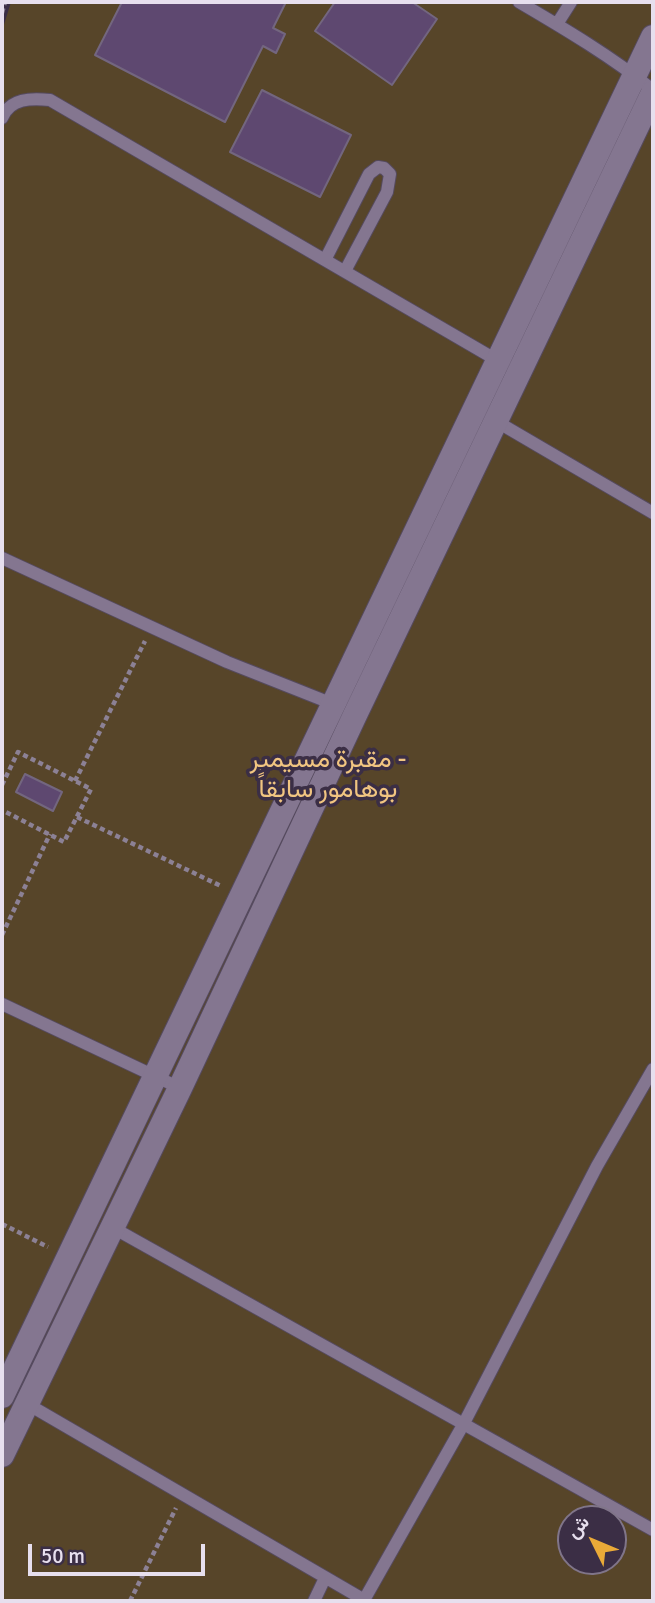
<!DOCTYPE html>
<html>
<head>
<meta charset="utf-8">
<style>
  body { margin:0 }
  #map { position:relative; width:655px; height:1603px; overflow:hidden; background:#3b2e45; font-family:Signika,Vazirmatn,sans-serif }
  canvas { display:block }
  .frame { position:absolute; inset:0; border:4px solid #e7dfee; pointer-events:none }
  .north { position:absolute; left:557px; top:1505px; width:70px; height:70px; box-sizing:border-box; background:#3b2e45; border:2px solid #807589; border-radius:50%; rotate:313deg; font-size:19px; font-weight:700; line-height:28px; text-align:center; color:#e7dfee }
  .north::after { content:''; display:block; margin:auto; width:24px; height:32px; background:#eaaa38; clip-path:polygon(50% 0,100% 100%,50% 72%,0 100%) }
  .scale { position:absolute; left:28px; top:1544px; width:177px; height:32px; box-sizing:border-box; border:4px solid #e7dfee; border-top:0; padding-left:9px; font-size:21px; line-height:24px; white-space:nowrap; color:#e7dfee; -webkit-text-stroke:5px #3b2e45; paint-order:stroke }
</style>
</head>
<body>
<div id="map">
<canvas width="655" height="1603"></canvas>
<div class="frame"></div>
<div class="north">ش</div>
<div class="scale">50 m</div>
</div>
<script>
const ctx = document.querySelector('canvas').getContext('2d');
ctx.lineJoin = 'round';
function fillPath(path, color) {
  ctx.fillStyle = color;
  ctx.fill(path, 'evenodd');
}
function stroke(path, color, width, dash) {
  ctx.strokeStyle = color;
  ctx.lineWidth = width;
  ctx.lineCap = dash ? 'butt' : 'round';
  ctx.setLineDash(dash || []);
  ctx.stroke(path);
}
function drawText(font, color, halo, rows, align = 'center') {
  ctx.font = font + ' Signika,Vazirmatn,sans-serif';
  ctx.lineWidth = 7;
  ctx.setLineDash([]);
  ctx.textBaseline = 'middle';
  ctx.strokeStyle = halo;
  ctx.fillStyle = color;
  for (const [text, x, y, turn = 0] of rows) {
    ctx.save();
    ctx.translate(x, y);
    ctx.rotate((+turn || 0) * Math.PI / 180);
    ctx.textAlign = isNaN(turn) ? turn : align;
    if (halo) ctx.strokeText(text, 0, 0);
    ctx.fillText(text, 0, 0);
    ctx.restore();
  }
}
fillPath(new Path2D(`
  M11 2H653V1601H2V31ZM571 1519H613V1561H571Z`), '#574529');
const building = new Path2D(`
  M122 2H286L273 28 285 34 276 53 263 46 225 122 95 55Z
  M335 2H412L437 19 392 85 315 31Z
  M262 90 351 135 320 197 230 152Z
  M25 774 62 792 53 811 16 792Z`);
fillPath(building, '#5e4870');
stroke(building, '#73667f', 2);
const lane = new Path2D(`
  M519 2C565 29 612 57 653 90
  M557 24 571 2
  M2 118C10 98 31 98 50 100L500 362
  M325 260 369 174 378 167 384 168 390 174 387 192 345 271
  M494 420 653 513
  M2 558 227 662 338 706
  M2 1004 180 1088
  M108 1225 653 1530
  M24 1402 366 1601
  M364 1600 463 1425 597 1166 653 1069
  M314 1601 325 1578`);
const street = new Path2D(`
  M2 1396 653 37
  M2 1455 180 1088 355 715 653 93`);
stroke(lane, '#554a5e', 14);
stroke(street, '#554a5e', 26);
stroke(new Path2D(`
  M2 13 5 2
  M75 781 145 641
  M2 785 18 752 91 789 64 842 2 810
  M77 817 221 886
  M2 935 50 834
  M2 1224 48 1247
  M130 1601 176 1508`), '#8c8195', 4.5, [5, 3.5]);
stroke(lane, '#847690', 12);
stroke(street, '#847690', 24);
drawText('26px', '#f1c581', '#3b2e45', [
  ["مقبرة مسيمير -",328,760],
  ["بوهامور سابقاً",328,790]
]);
</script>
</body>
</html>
